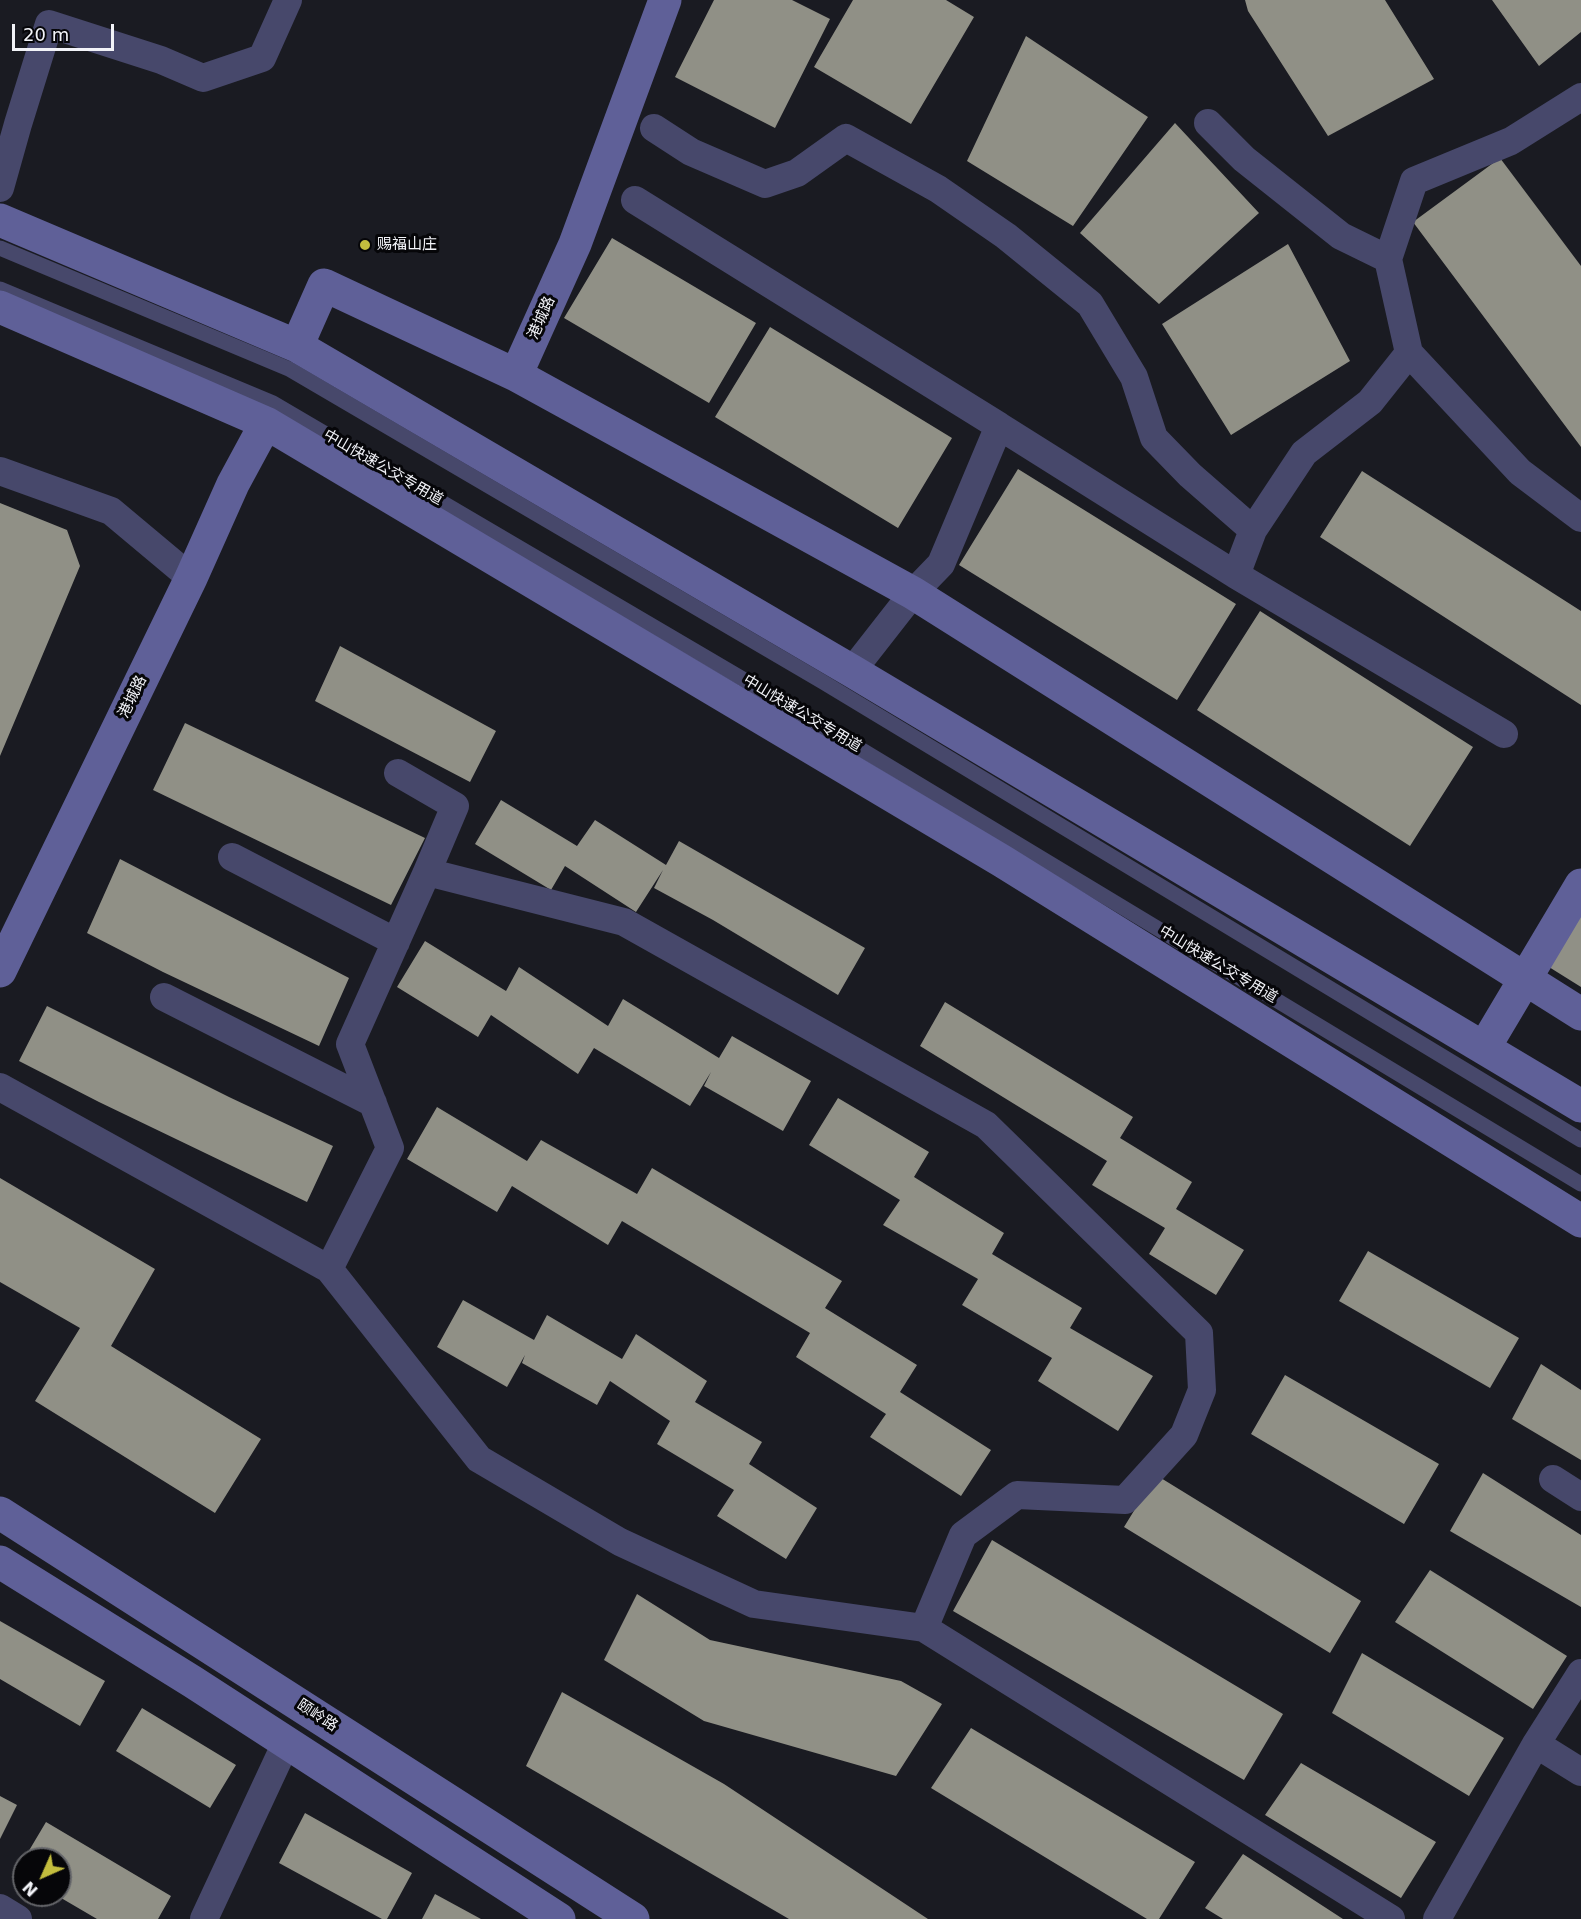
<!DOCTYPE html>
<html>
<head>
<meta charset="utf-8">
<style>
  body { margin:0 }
  #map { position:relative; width:1581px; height:1919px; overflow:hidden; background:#1a1b22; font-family:"DejaVu Sans",sans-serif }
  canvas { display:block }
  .north { position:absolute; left:12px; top:1847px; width:60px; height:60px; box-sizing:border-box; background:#060609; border:2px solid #646569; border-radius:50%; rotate:225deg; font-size:16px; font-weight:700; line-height:24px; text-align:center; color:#f2f3f8 }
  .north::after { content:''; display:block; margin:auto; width:21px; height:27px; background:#c3bd3e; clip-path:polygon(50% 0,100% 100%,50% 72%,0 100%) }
  .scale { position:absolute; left:12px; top:24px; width:102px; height:27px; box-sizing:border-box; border:3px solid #f2f3f8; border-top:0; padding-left:8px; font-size:18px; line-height:21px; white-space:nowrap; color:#f2f3f8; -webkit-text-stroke:4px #060609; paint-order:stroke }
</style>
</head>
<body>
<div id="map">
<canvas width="1581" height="1919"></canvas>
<div class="north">N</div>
<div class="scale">20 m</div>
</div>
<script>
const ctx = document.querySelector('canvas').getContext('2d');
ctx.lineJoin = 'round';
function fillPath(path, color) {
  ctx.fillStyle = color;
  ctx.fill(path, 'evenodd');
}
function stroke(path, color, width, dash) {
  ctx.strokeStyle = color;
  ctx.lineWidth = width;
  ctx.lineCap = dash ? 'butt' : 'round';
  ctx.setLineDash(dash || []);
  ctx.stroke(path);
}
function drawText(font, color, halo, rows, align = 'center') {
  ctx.font = font + ' "DejaVu Sans","Noto Sans SC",sans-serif';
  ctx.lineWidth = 6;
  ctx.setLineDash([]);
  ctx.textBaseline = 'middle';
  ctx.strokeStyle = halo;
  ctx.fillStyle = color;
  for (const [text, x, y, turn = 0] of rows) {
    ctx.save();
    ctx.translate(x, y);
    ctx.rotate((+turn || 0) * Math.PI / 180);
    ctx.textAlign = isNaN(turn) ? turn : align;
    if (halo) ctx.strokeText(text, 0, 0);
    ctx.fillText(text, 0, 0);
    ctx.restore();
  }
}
fillPath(new Path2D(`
  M714 0H792L830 19 775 128 675 77Z
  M853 0H946L974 17 911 124 814 67Z
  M1245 0H1385L1434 79 1328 136 1248 11Z
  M1492 0H1581V32L1539 66Z
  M1026 36 1148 117 1073 226 967 161Z
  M1175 123 1259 213 1159 304 1080 233Z
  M1500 158 1581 266V447L1413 222Z
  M612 238 756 323 709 403 564 318Z
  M1288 244 1350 361 1231 435 1162 324Z
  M770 327 952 438 898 528 715 417Z
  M1018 469 1236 604 1177 700 959 565Z
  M1362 471 1581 611V705L1320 537Z
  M0 503 67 530 80 566 0 756Z
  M1260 611 1473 747 1410 846 1197 710Z
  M340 646 496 731 470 782 315 701Z
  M185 723 425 838 391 905 153 790Z
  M501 800 577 846 595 820 666 865 679 841 865 948 838 995 713 920 654 888 663 870 636 912 565 866 551 890 475 844Z
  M120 859 349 978 319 1046 163 972 87 933Z
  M1581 915V987L1549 967Z
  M425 941 506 991 519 967 608 1026 623 999 719 1058 732 1036 811 1081 783 1131 704 1086 711 1072 690 1106 594 1048 578 1074 491 1015 478 1037 397 987Z
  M945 1002 1133 1117 1120 1138 1192 1182 1176 1209 1244 1250 1216 1295 1149 1254 1165 1228 1092 1185 1107 1161 920 1046Z
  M47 1006 229 1097 333 1146 307 1202 99 1102 19 1061Z
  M838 1098 929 1152 914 1177 1004 1233 992 1254 1082 1308 1070 1328 1153 1376 1118 1431 1038 1381 1052 1358 962 1305 978 1279 883 1225 900 1200 809 1145Z
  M437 1107 527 1161 541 1140 637 1194 652 1168 842 1281 825 1308 917 1365 900 1392 991 1450 961 1496 870 1437 886 1414 796 1357 810 1333 622 1221 608 1245 512 1186 497 1212 407 1159Z
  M0 1178 155 1269 111 1346 261 1439 215 1513 35 1401 80 1328 0 1282Z
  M1368 1251 1519 1338 1490 1388 1339 1301Z
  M463 1300 534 1340 547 1315 622 1359 636 1334 707 1381 695 1402 762 1442 749 1464 817 1508 786 1559 717 1516 734 1490 657 1444 670 1421 610 1381 597 1405 522 1363 525 1355 507 1387 437 1347Z
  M1541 1364 1581 1390V1460L1512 1419Z
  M1285 1375 1439 1464 1404 1524 1251 1434Z
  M1483 1473 1581 1535V1607L1450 1531Z
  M1156 1475 1361 1601 1330 1653 1124 1527Z
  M992 1540 1283 1714 1244 1780 953 1611Z
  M1430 1570 1567 1656 1533 1709 1395 1622Z
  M637 1594 710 1640 901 1681 942 1704 896 1776 704 1721 604 1660Z
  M0 1621 105 1681 80 1726 0 1679Z
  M1362 1653 1504 1738 1469 1796 1332 1713Z
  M562 1692 724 1784 928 1919H789L526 1766Z
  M142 1708 236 1765 210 1808 116 1751Z
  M971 1728 1195 1862 1159 1919H1147L931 1788Z
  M1301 1763 1436 1842 1401 1898 1265 1815Z
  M0 1796 17 1805 0 1839Z
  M305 1813 412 1873 387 1919H382L279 1863Z
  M46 1822 171 1896 158 1919H97L56 1895H60V1859H24Z
  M1243 1854 1343 1919H1223L1205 1908Z
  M24 1859V1876L17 1872Z
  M435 1894 481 1919H422Z`), '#909086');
stroke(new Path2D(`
  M0 248 289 369 823 682 1581 1140
  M0 289 273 403 804 715 1581 1184`), '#47486b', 15);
stroke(new Path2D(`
  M1581 97 1511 141 1414 181 1388 259 1409 353 1520 472 1581 518
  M1208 123 1244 159 1341 236 1388 259
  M654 128 691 152 765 184 797 173 846 138 938 189 1006 236 1090 304 1134 377 1154 438 1190 475 1253 530
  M0 188 18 124 49 24 161 60 203 78 262 58 288 0
  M635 200 999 426
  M0 471 111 511 191 578
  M1236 575 1504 734
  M852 671 913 593 941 564 999 426 1236 575 1253 530 1304 453 1370 402 1409 353
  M398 773 455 806 427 872
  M232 857 396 942
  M164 997 373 1103
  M0 1087 329 1269
  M1553 1479 1581 1497
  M924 1628 963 1535 1017 1495 1125 1500 1184 1435 1202 1390 1199 1333 986 1125 624 922 427 872 350 1044 390 1148 329 1269 479 1459 620 1542 754 1604 924 1628 1391 1919
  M1536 1744 1581 1772
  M0 1908 18 1919
  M204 1919 286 1743
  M1437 1919 1536 1744 1581 1673`), '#47486b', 28);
stroke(new Path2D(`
  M0 220 297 346 852 671 1581 1106
  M0 307 266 423 1002 861 1581 1221
  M297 346 324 285 516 375 913 593 1581 1014
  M516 375 575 244 665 0
  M0 971 191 578 233 484 266 423
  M1484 1048 1581 885
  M0 1513 633 1919
  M0 1562 193 1682 559 1919`), '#5f6098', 33);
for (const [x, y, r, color] of [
  [365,245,6,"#c3bd3e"]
]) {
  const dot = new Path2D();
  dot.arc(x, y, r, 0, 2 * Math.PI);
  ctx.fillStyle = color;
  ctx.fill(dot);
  stroke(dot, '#060609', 2);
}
drawText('15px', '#f2f3f8', '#060609', [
  ["赐福山庄",377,245]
], 'left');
drawText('15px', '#f2f3f8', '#060609', [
  ["港城路",542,318,-66],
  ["中山快速公交专用道",383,468,30],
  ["港城路",133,697,-64],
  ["中山快速公交专用道",802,714,31],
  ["中山快速公交专用道",1218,965,31],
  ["颐岭路",317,1716,33]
]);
</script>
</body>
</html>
